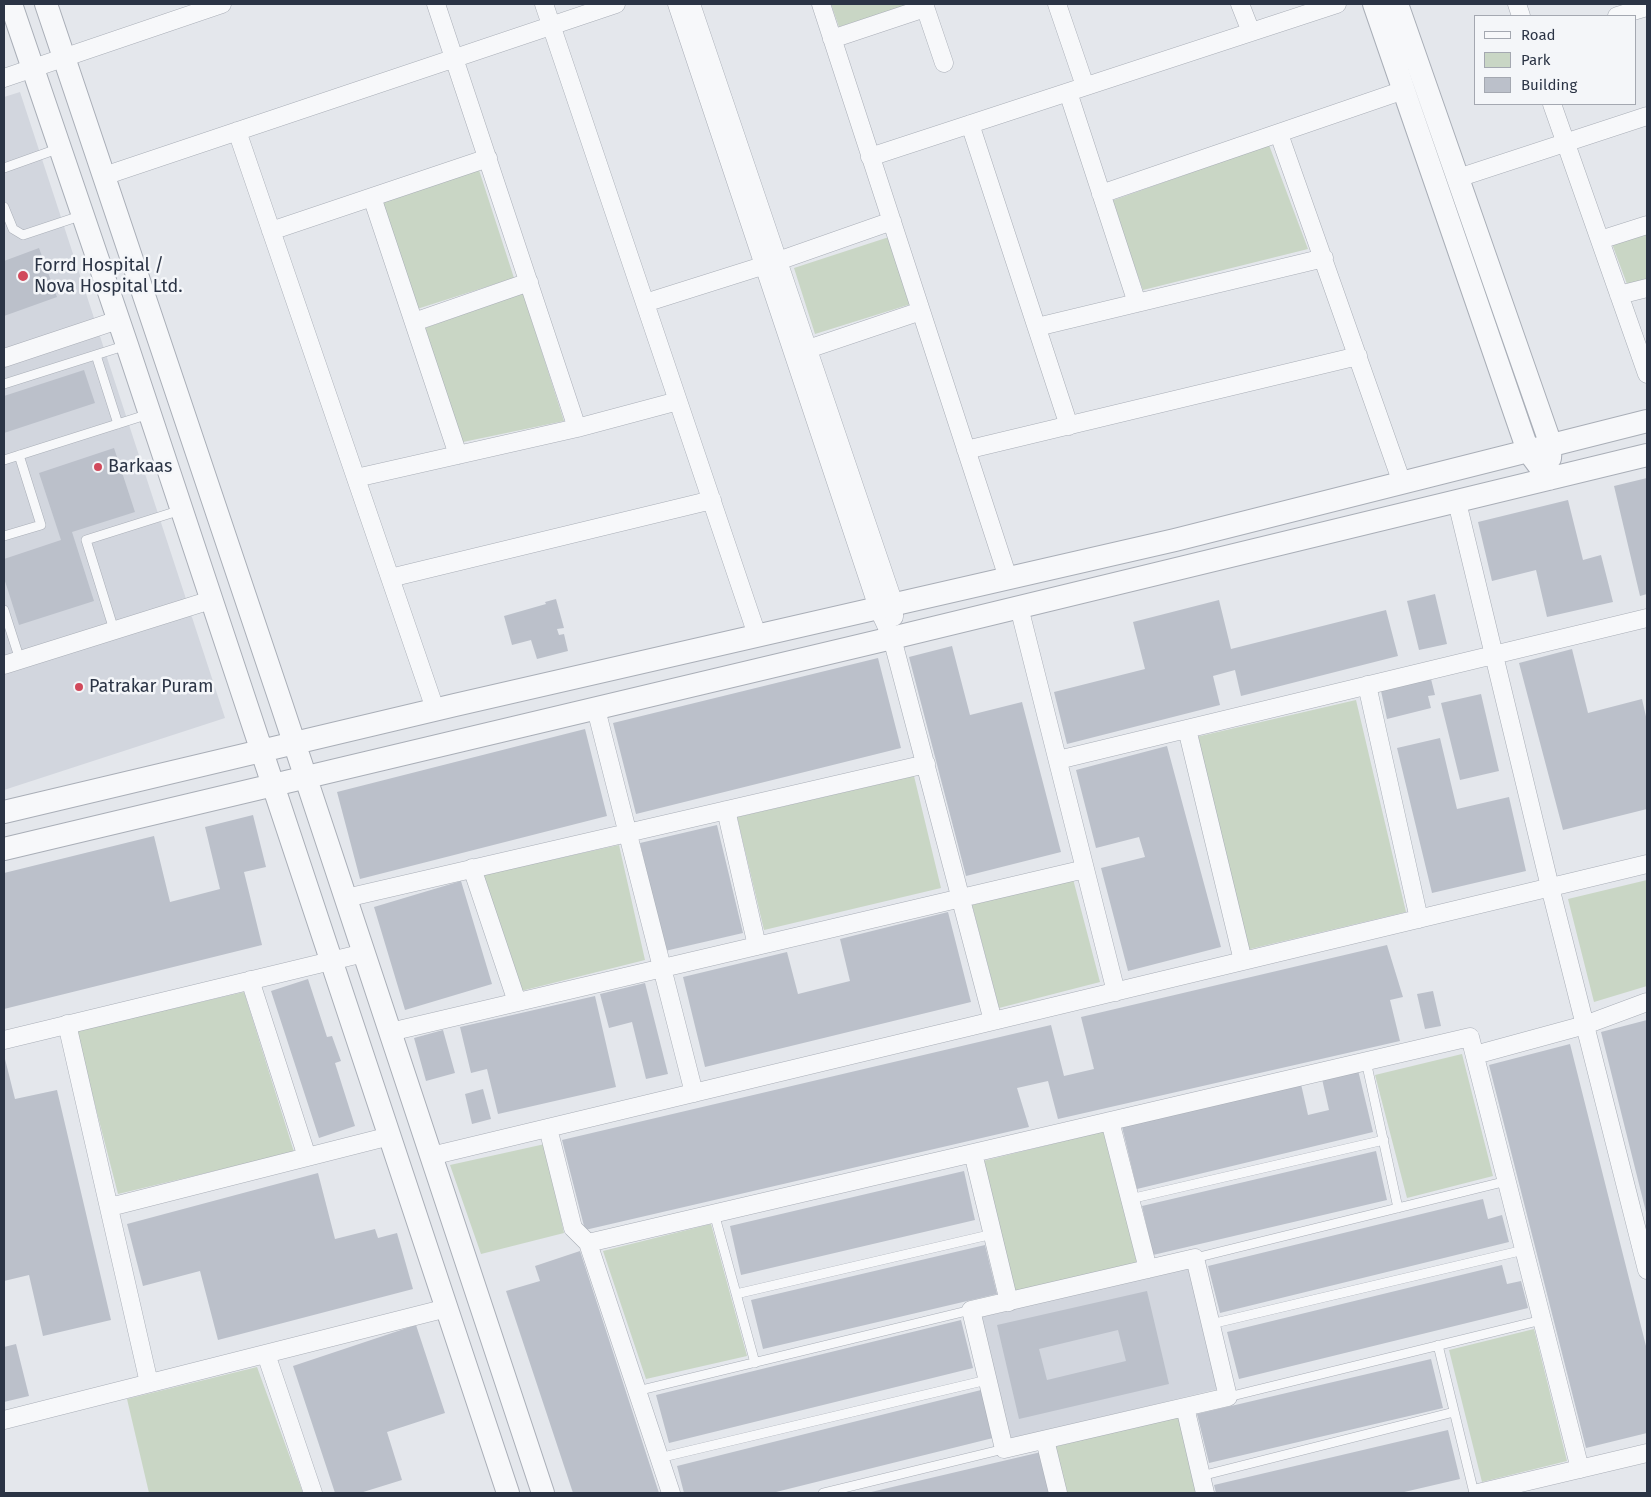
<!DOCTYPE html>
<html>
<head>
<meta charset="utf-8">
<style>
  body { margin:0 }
  #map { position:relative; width:1651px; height:1497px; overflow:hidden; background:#e4e7ec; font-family:"Fira Sans",sans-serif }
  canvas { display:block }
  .frame { position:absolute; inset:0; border:5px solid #2b3445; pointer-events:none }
  .legend { position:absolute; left:1474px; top:15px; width:162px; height:90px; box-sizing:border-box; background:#f4f6f9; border:1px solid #a4a8b1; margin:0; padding:6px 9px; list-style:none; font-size:15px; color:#2b3445 }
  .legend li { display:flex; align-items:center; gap:10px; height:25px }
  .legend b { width:25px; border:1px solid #a4a8b1 }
</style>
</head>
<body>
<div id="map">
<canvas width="1651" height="1497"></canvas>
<div class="frame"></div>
<ul class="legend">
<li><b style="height:6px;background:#f7f8fa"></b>Road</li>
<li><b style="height:14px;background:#c9d6c5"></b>Park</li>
<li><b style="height:14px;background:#bbc0ca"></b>Building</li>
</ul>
</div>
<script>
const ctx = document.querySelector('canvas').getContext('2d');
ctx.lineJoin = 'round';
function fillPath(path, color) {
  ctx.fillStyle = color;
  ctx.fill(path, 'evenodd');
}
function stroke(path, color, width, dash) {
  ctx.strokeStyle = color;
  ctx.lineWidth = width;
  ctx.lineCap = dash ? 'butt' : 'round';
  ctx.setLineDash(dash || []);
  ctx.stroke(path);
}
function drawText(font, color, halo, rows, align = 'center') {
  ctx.font = font + ' "Fira Sans",sans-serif';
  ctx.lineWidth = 5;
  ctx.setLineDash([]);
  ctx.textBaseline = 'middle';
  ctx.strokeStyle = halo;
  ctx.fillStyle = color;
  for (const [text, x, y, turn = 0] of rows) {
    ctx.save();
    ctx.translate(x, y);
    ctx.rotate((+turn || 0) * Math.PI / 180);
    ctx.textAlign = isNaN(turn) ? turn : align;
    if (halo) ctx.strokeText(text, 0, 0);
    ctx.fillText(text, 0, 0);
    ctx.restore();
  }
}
fillPath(new Path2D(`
  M20 92 225 718 4 790V97Z
  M1188 1267 1218 1389 1011 1439 981 1317Z`), '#d2d6de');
fillPath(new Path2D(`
  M831 4H909L839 27Z
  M1269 145 1308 249 1143 290 1111 201Z
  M479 170 514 278 417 309 382 202Z
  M1647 232V279L1627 284 1612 244Z
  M889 237 911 304 815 334 794 268Z
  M523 293 564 421 463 442 425 328Z
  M1356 700 1406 912 1246 950 1196 737Z
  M914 776 941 888 764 930 737 817Z
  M619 845 645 960 521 991 482 875Z
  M1073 879 1100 982 999 1008 972 905Z
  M1647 880V986L1594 1002 1568 899Z
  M244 992 294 1152 118 1194 76 1031Z
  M1462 1054 1493 1176 1407 1198 1375 1075Z
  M1105 1131 1137 1263 1015 1293 983 1161Z
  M545 1144 564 1233 481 1254 450 1165Z
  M711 1224 747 1356 646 1379 603 1251Z
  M1534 1329 1567 1461 1482 1482 1449 1350Z
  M257 1367 303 1493H149L127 1399Z
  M1178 1415 1198 1493H1066L1054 1447Z`), '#c9d6c5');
fillPath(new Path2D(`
  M39 248 57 297 4 316V261Z
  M84 370 95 403 4 433V396Z
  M114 448 135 512 72 532 94 601 19 625 4 578V559L61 540 39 473Z
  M1647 478V594L1640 596 1614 486Z
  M1568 500 1583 560 1601 555 1613 602 1547 617 1536 570 1492 581 1478 522Z
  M1435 594 1447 644 1419 650 1407 601Z
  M556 599 564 628 557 629 559 635 564 634 568 651 537 659 531 640 512 645 504 616 546 604 545 602Z
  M1219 600 1231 649 1386 610 1398 656 1241 696 1235 670 1213 676 1220 705 1067 744 1054 692 1145 669 1133 622Z
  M952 646 970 715 1022 702 1061 852 966 876 909 657Z
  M1572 649 1588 713 1642 699 1647 721V809L1563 830 1519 663Z
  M878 658 901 748 636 814 613 723Z
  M1431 679 1435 695 1428 696 1431 708 1387 719 1381 691Z
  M1481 694 1499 771 1460 780 1441 703Z
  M585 729 607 816 360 879 337 792Z
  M1440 738 1457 809 1509 797 1526 871 1432 893 1397 748Z
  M1167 746 1221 947 1128 971 1101 868 1145 857 1139 837 1096 848 1076 770Z
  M253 815 266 867 244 872 262 945 4 1009V873L154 836 170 902 220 889 205 827Z
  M717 825 743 933 665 951 640 843Z
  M461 881 492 984 405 1010 374 907Z
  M948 912 971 1002 705 1067 683 977 787 952 798 994 850 981 840 939Z
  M1387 945 1403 997 1390 1000 1400 1041 1058 1119 1048 1081 1017 1088 1029 1127 585 1230 562 1140 1051 1025 1064 1076 1094 1069 1081 1017Z
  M308 979 327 1037 332 1036 341 1061 335 1063 355 1126 319 1138 271 991Z
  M645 983 668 1074 646 1079 632 1022 609 1028 600 994Z
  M1433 991 1441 1026 1425 1029 1417 994Z
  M595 996 616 1087 498 1114 487 1069 471 1073 460 1027Z
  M1647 1020V1216L1601 1032Z
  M443 1030 455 1073 426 1081 414 1038Z
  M1570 1044 1647 1350V1433L1586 1448 1489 1065Z
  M4 1055 15 1099 57 1090 111 1320 43 1336 29 1275 4 1281Z
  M1358 1070 1373 1132 1137 1189 1122 1127 1301 1084 1308 1115 1329 1110 1322 1079Z
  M483 1089 491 1119 472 1124 465 1094Z
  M1376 1151 1387 1200 1153 1255 1142 1206Z
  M964 1171 975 1220 741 1275 730 1226Z
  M318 1173 335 1239 375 1229 378 1238 397 1233 413 1289 218 1340 200 1271 143 1286 127 1224Z
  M1483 1199 1488 1219 1502 1215 1509 1242 1220 1313 1208 1266Z
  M985 1245 997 1294 763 1349 751 1300Z
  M580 1251 659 1493H573L506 1291 540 1281 535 1266Z
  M1502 1265 1507 1284 1521 1281 1528 1308 1239 1379 1227 1332Z
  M1147 1291 1169 1384 1019 1419 997 1325ZM1118 1330 1126 1361 1047 1380 1039 1349Z
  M961 1320 973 1368 669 1443 656 1395Z
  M416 1325 445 1413 387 1432 402 1480 360 1493H335L293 1366Z
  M16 1344 29 1396 4 1402V1347Z
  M1431 1359 1443 1408 1209 1463 1197 1414Z
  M981 1390 993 1438 772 1493H684L677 1466Z
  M1448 1430 1460 1479 1400 1493H1216L1214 1485Z
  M1041 1452 1051 1493H867Z`), '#bbc0ca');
const service = new Path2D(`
  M4 168 60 148
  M4 207 13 229 23 235 83 215
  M96 355 118 424
  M4 384 127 345
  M4 460 149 414
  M4 536 41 525 19 455
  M4 610 20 660
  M114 630 86 540 181 510
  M1366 1061 1398 1208
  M1130 1199 1384 1140
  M714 1213 755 1363
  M1195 1258 1507 1181
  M736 1294 993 1234
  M1211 1324 1524 1250
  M1438 1345 1474 1493
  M637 1391 971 1310
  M1228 1397 1542 1320
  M659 1458 987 1380
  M1201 1476 1454 1412
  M823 1493 1004 1449`);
const minor = new Path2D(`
  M436 4 577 428
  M544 4 757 635
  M677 4 878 608 892 638 993 1021
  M691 4 894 604V617
  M821 4 1008 578
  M924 4 944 63
  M1057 4 1085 86
  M1240 4 1251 32
  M1517 4 1521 16
  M1617 16 1647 7
  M832 39 925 8
  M4 78 222 4
  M1068 92 1137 303
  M1552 104 1647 374
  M970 124 1069 426
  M237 131 435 709
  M1279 134 1402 483
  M870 157 1337 4
  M104 176 616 4
  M1458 178 1647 116
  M1101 194 1404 90
  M372 197 458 455
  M271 231 488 158
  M1600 240 1647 225
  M1619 295 1647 288
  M645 303 778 261 892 221
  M414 322 529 282
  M1037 327 1324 258
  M808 349 921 311
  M4 358 118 320
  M966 450 1358 356
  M356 478 577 428 678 401
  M1457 502 1550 887 1647 1270
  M390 578 712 500
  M1019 607 1116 992
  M4 665 211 600
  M1367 685 1419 919
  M596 709 694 1093
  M1187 729 1243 961
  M1058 760 1647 618
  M726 810 757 946
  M472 868 517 1002
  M346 898 926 764
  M250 980 307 1157
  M67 1024 149 1383
  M390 1032 1085 869
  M4 1040 364 953
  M1475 1055 1585 1025 1647 1002
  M1110 1121 1148 1269
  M548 1128 573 1228 588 1243 671 1493
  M973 1153 1009 1302
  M431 1156 1647 864
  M110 1207 390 1136
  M588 1243 1470 1037 1580 1469
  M1195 1258 1228 1397 1004 1449 971 1310Z
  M266 1354 313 1493
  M1185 1407 1205 1493
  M4 1420 447 1308
  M1045 1440 1058 1493
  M1478 1493 1647 1453`);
const tertiary = new Path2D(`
  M11 4 127 345 508 1493
  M46 4 282 706 543 1493
  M1374 4 1528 451 1549 479
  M1397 4 1551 445 1550 458
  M4 812 455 705 1175 540 1647 421
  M4 849 892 638 1647 455`);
stroke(service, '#a9aeb7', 10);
stroke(minor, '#a9aeb7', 19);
stroke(tertiary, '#a9aeb7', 24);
stroke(service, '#f7f8fa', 9);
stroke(minor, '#f7f8fa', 18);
stroke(tertiary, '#f7f8fa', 22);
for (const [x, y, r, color] of [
  [23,276,6,"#d1495b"],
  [98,467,5,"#d1495b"],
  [79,687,5,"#d1495b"]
]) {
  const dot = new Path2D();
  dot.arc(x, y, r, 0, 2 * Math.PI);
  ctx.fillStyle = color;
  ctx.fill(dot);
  stroke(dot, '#f4f6f9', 2);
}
drawText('18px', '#2b3445', '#f4f6f9', [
  ["Forrd Hospital /",34,266],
  ["Nova Hospital Ltd.",34,287],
  ["Barkaas",108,467],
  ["Patrakar Puram",89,687]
], 'left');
</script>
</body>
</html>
